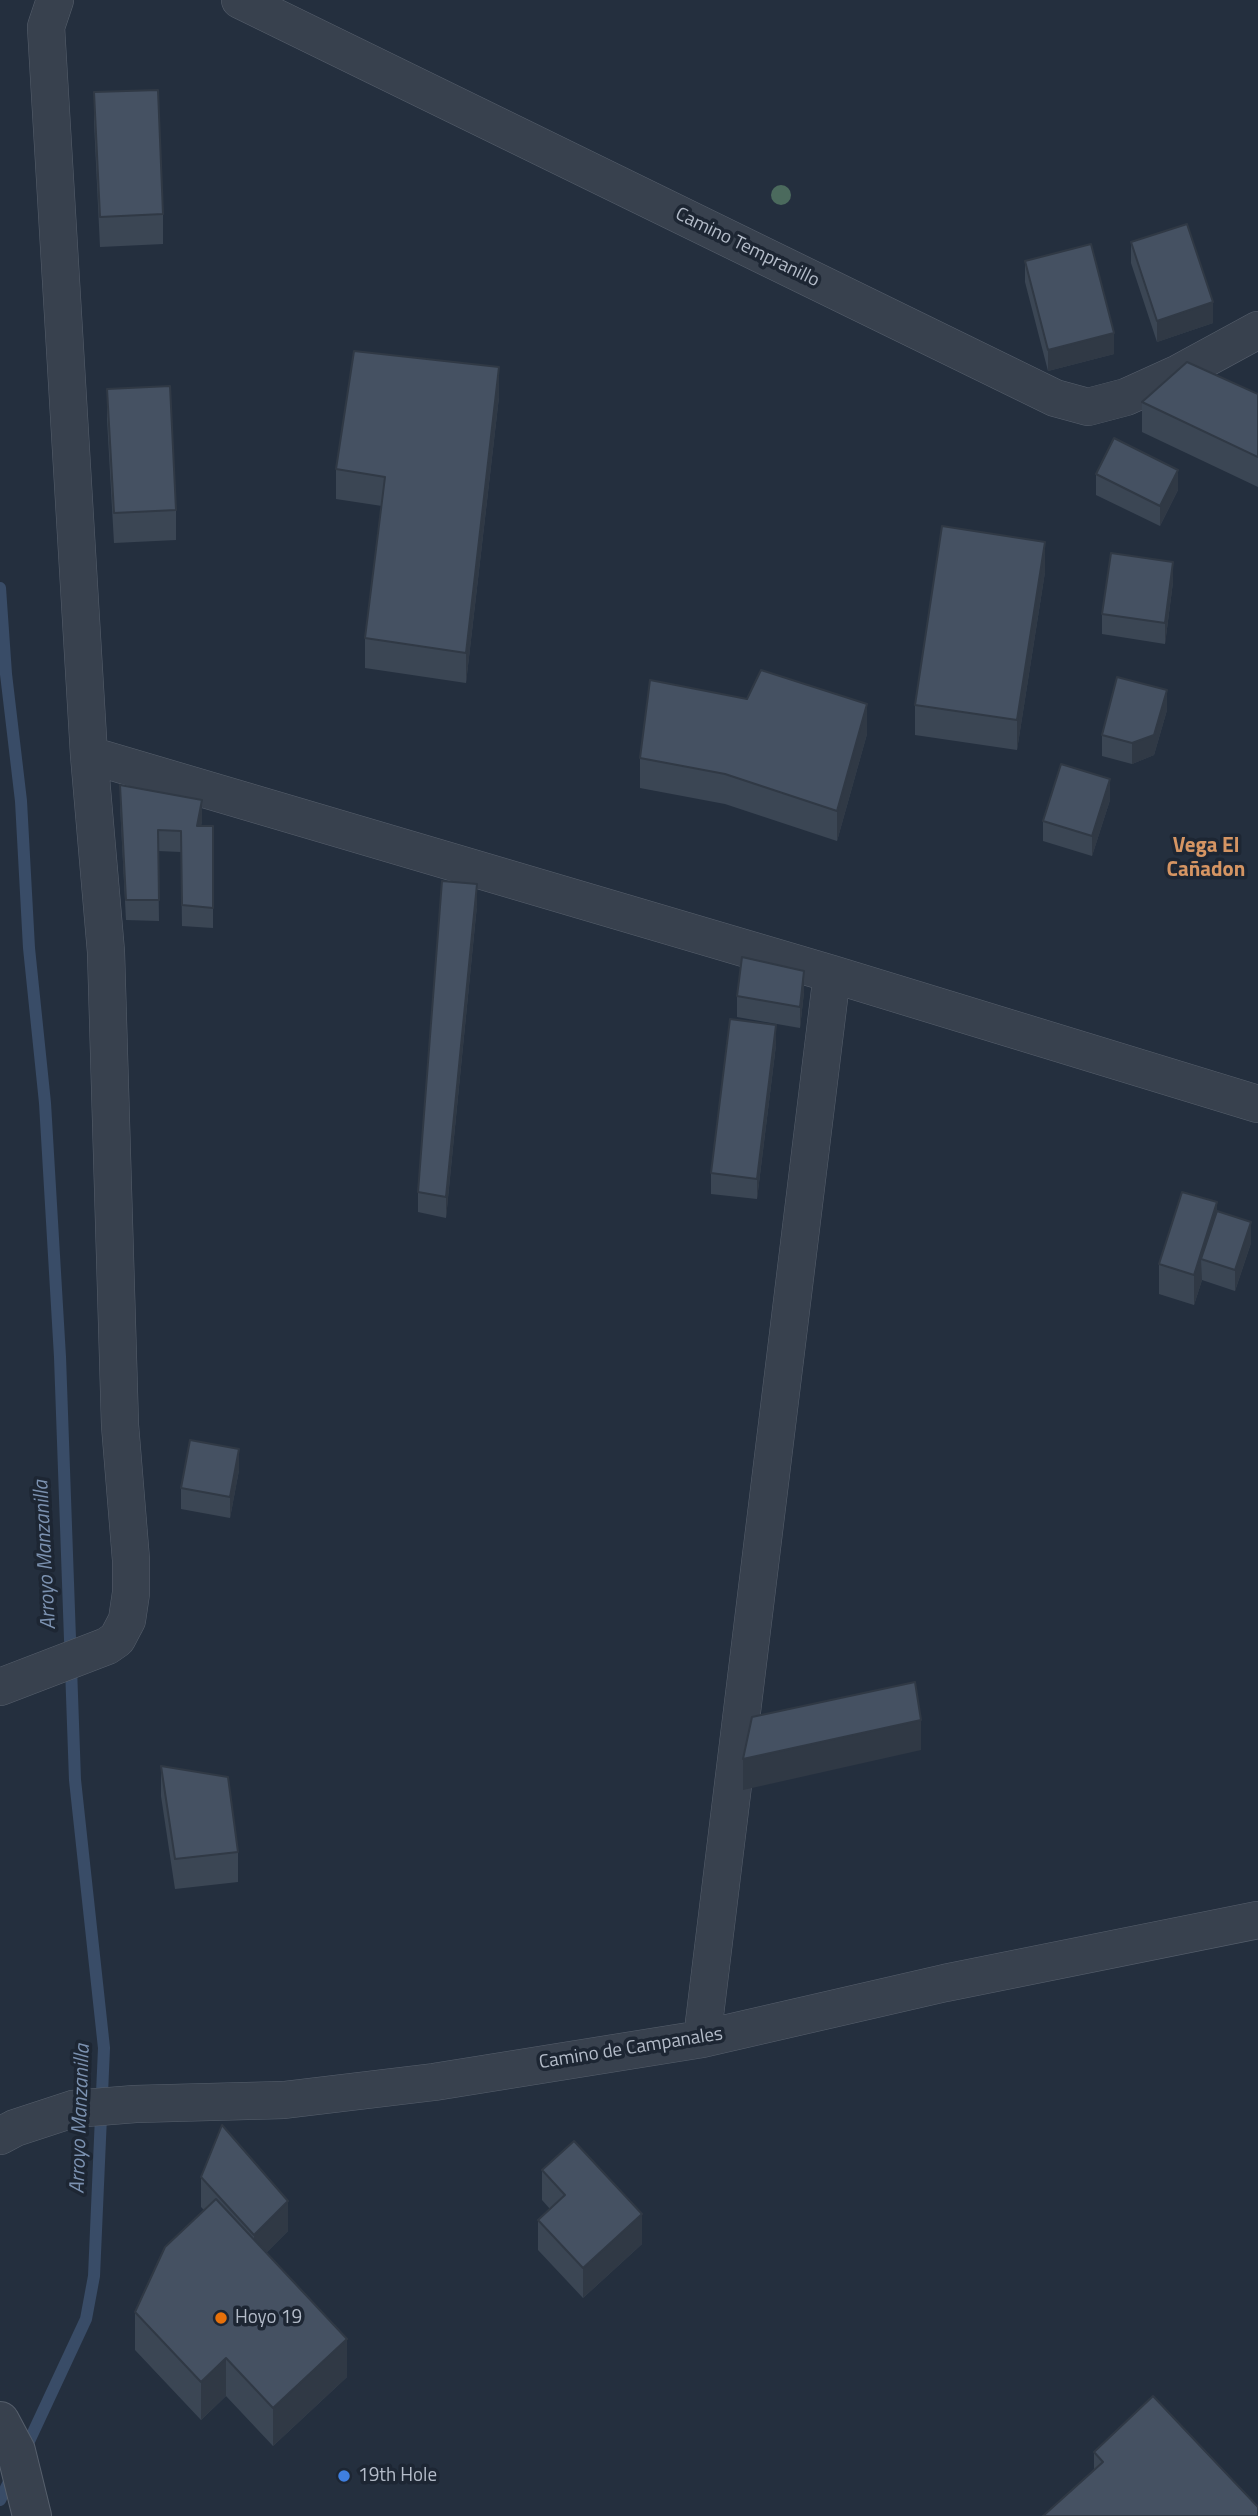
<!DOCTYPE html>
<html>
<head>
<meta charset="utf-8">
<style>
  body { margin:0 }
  canvas { display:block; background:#242f3e }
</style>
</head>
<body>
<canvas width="1258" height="2516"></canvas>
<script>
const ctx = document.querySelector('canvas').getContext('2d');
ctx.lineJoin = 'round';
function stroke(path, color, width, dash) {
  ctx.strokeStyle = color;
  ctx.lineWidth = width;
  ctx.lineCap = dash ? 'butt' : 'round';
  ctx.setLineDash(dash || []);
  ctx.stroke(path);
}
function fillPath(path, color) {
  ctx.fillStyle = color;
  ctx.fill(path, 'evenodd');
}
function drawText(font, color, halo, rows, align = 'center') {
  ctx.font = font + ' "Titillium Web",sans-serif';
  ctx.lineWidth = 7;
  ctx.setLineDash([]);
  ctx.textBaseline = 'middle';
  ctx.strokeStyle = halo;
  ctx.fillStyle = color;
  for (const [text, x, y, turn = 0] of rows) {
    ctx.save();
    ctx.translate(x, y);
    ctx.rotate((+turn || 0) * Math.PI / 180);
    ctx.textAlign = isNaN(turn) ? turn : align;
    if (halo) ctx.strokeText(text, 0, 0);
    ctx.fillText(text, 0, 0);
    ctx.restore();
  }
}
stroke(new Path2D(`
  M0 588 6 674 21 801 29 948 45 1103 60 1357 75 1780 104 2048 94 2276 86 2319 24 2452
  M0 2500 13 2474`), '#394c67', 12);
const minor = new Path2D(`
  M240 0 1055 398 1088 407 1126 397 1179 373 1258 330
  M89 755 832 974 1258 1104
  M0 1687 107 1646 117 1639 127 1620 131 1593V1560L120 1425 106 952 89 755 46 27 55 0
  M702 2039 832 974
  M0 2136 15 2128 73 2109 135 2104 284 2100 434 2082 702 2039 945 1983 1258 1920`);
const tertiary = new Path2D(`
  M0 2421 16 2451 32 2516`);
stroke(minor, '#565f6c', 38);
stroke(tertiary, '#565f6c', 40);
stroke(minor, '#38414e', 37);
stroke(tertiary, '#38414e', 38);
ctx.fillStyle = '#4b6a5d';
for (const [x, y] of [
  [781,195]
]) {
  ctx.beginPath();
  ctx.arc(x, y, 10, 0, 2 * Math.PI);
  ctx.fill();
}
fillPath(new Path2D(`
  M94 92 163 214V244L100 247 94 122Z
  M1131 242 1213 323 1157 342 1131 263Z
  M1025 261 1114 354 1048 371 1025 282Z
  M107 389 176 510V540L114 543 107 419Z
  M1258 394V487L1142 432V402Z
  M499 397 466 683 365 668V638L382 506 336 499V469Z
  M1096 474 1178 490 1160 526 1096 495Z
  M1045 572 1017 750 915 735V705Z
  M1173 582 1165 644 1102 634V614Z
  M747 699 867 734 837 841 725 804 640 788V758Z
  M1167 710 1154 755 1132 764 1102 756V735Z
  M120 785 202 821 201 826H213V928L182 926 181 852 158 851 159 921 126 920 120 805Z
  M1110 800 1092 856 1043 841V821Z
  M477 905 446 1218 418 1212V1192Z
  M804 992 800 1028 737 1017V996Z
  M776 1045 757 1199 711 1194V1173Z
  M1251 1243 1235 1291 1202 1280 1194 1305 1159 1294V1264Z
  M239 1470 230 1518 181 1509V1488Z
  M161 1766 238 1852V1882L175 1889 161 1796Z
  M542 2170 642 2244 583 2298 538 2250V2220L550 2209 542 2200Z
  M201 2177 288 2231 266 2253 347 2377 273 2446 226 2396 201 2420 135 2350V2312L204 2210 201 2207Z
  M1094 2452 1258 2507 1094 2470Z`), '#3b4654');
fillPath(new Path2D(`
  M1213 302V323L1157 342V321Z
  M1114 333V354L1048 371V350Z
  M499 367V397L466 683V653Z
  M1178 470V490L1160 526V506Z
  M1045 542V572L1017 750V720Z
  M1173 562V582L1165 644V623Z
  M1167 690V710L1154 755 1132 764V743Z
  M867 704V734L837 841V811Z
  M1110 779V800L1092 856V836Z
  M202 800V821L197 847V826Z
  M477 884V905L446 1218V1197Z
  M804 971V992L800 1028V1007Z
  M776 1025V1045L757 1199V1179Z
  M1217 1202V1232L1201 1259 1202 1280 1194 1305V1275Z
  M1251 1222V1243L1235 1291V1270Z
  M239 1449V1470L230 1518V1497Z
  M921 1720V1750L743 1790V1759Z
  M288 2201V2231L254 2265V2235Z
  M642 2214V2244L583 2298V2268Z
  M347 2339V2377L273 2446V2408Z
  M226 2358V2396L201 2420V2382Z`), '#303945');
const building = new Path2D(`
  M158 90 163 214 100 217 94 92Z
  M1187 224 1213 302 1157 321 1131 242Z
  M1091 244 1114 333 1048 350 1025 261Z
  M354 351 499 367 466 653 365 638 385 477 336 469Z
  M1187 362 1258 394V457L1142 402Z
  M170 386 176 510 114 513 107 389Z
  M1114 438 1178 470 1160 506 1096 474Z
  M942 526 1045 542 1017 720 915 705Z
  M1111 553 1173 562 1165 623 1102 614Z
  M761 670 867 704 837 811 725 774 640 758 650 680 747 699Z
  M1117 677 1167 690 1154 735 1132 743 1102 735Z
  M1061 764 1110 779 1092 836 1043 821Z
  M120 785 202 800 197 826H213V908L182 905 181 831 158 830 159 900H126Z
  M442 881 477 884 446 1197 418 1192Z
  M742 957 804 971 800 1007 737 996Z
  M730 1019 776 1025 757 1179 711 1173Z
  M1182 1192 1217 1202 1194 1275 1159 1264Z
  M1217 1211 1251 1222 1235 1270 1201 1259Z
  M190 1440 239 1449 230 1497 181 1488Z
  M915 1682 921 1720 743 1759 752 1717Z
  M161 1766 228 1777 238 1852 175 1859Z
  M222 2125 288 2201 254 2235 201 2177Z
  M574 2141 642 2214 583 2268 538 2220 565 2195 542 2170Z
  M216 2199 347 2339 273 2408 226 2358 201 2382 135 2312 165 2247Z
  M1153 2396 1258 2507V2516H1043L1103 2462 1094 2452Z`);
fillPath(building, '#455162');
stroke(building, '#303945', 2);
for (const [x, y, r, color] of [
  [221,2318,7,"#e8710a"],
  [344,2476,7,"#3f7fe0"]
]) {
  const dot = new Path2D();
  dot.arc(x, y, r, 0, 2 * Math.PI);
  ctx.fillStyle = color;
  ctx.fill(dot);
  stroke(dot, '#1d2633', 2.5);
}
drawText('19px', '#b4bcc9', '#1d2633', [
  ["Camino Tempranillo",747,248,26],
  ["Camino de Campanales",631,2049,-9]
]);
drawText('19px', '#b4bcc9', '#1d2633', [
  ["Hoyo 19",235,2318],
  ["19th Hole",358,2476]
], 'left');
drawText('bold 21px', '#d59563', '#1d2633', [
  ["Vega El",1206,847],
  ["Cañadon",1206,871]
]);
drawText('italic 21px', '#7c92b1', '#1d2633', [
  ["Arroyo Manzanilla",46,1555,-93],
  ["Arroyo Manzanilla",81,2119,-88]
]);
</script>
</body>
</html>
